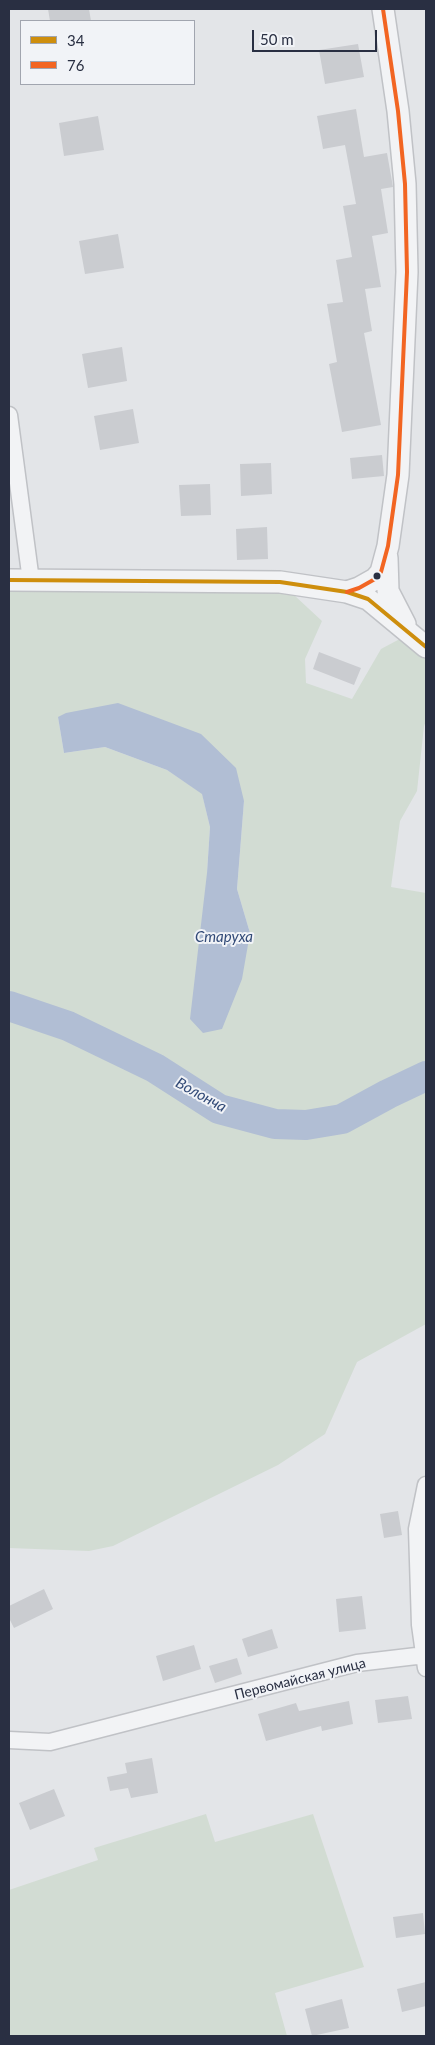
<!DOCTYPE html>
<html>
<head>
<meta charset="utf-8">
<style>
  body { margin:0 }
  #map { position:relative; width:435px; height:2045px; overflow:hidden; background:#e3e5e8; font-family:Lato,sans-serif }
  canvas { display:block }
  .frame { position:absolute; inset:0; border:10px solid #292f42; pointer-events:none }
  .legend { position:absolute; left:20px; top:20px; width:175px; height:65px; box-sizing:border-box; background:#f1f3f7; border:1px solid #a1a5af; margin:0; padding:6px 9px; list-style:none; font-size:15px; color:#292f42 }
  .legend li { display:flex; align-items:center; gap:10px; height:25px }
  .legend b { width:25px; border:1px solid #a1a5af }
  .scale { position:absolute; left:252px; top:30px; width:125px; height:22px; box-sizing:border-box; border:2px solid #292f42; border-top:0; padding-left:6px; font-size:15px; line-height:18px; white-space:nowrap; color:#292f42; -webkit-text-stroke:4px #f1f3f7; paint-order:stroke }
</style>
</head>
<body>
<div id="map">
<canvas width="435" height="2045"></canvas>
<div class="frame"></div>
<ul class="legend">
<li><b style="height:6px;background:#ce8e0d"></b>34</li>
<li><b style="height:6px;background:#f26522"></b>76</li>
</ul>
<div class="scale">50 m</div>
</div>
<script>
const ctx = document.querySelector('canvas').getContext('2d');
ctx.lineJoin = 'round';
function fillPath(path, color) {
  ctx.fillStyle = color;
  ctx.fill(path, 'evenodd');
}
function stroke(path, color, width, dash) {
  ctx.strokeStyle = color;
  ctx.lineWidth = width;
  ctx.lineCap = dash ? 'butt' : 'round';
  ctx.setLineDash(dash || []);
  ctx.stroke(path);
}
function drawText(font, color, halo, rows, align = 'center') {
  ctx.font = font + ' Lato,sans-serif';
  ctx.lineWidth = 4;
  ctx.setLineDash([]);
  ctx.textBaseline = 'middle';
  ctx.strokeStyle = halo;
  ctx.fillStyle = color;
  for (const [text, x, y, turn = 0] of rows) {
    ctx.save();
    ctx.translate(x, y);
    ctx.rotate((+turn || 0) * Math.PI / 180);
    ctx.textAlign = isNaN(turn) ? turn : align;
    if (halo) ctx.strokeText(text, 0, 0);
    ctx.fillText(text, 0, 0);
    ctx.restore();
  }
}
fillPath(new Path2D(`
  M9 580 280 582 322 621 305 659 306 683 352 699 381 649 411 633 426 647V721L424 726 417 791 400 821 391 887 426 893V1324L357 1362 325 1434 278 1465 113 1546 89 1551 9 1548ZM58 717 244 801 237 889 250 933 207 873 210 827 202 793 167 770 105 747 64 753Z
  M206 1814 215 1842 313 1814 364 1967 275 1993 287 2036H9V1890L98 1860 94 1848Z`), '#d2dcd3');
fillPath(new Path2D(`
  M118 703 201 734 236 768 244 801 237 889 250 933 242 979 222 1029 203 1033 190 1019 207 873 210 827 202 794 167 770 105 747 64 753 58 717 66 713Z`), '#b1bed4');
stroke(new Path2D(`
  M9 1006 68 1026 155 1068 219 1109 275 1124 306 1125 342 1119 388 1094 426 1076`), '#b1bed4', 30);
fillPath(new Path2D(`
  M48 9H89L91 21H50Z
  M358 44 364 77 325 84 319 50Z
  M356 109 364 157 387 153 393 187 381 189 388 233 372 236 381 287 365 289 372 331 364 333 381 425 342 432 329 364 337 362 327 304 343 302 336 260 352 257 343 206 356 204 345 145 323 149 317 116Z
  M98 116 104 150 64 156 59 123Z
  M118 234 124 268 85 274 79 241Z
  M122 347 127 381 88 388 82 354Z
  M133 409 139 443 100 450 94 416Z
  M382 455 384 476 352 479 350 458Z
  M271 463 272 494 241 496 240 464Z
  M210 484 211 515 181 516 179 485Z
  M267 527 268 559 237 560 236 529Z
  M319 652 361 668 354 685 313 669Z
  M398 1511 402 1535 384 1538 380 1514Z
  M44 1589 53 1609 14 1628 9 1618V1606Z
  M362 1596 366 1629 339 1632 336 1599Z
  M272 1629 278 1648 248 1657 242 1639Z
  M194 1645 201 1669 163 1681 156 1656Z
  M237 1658 242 1674 215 1683 209 1666Z
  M408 1696 412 1719 378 1723 375 1700Z
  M349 1701 353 1724 322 1731 321 1726 266 1741 258 1714 296 1703 299 1711Z
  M152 1758 158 1793 131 1798 128 1788 110 1791 107 1777 127 1773 125 1763Z
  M54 1789 65 1816 30 1830 19 1803Z
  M423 1913 425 1934 396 1938 393 1917Z
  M426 1982V2006L402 2012 397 1989Z
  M342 1999 349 2028 312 2036 305 2009Z`), '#caccd0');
const minor = new Path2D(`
  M9 415 31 581
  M426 1485 417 1529 420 1625 426 1668
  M9 1740 50 1742 357 1663 425 1655`);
const tertiary = new Path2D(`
  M387 558 388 591 405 624
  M9 580 280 582 347 592 368 599 426 647
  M347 592 359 588 375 579 381 572 388 546 398 475 407 272 405 184 398 111 383 9`);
stroke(minor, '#c0c2c6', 19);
stroke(tertiary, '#c0c2c6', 24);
stroke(minor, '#f2f3f5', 16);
stroke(tertiary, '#f2f3f5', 21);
stroke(new Path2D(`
  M9 580 280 582 347 592 368 599 426 647`), '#ce8e0d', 4);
stroke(new Path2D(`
  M347 592 359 588 375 579 381 572 388 546 398 475 407 272 405 184 398 111 383 9`), '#f26522', 4);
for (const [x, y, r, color] of [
  [377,576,4.5,"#292f42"]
]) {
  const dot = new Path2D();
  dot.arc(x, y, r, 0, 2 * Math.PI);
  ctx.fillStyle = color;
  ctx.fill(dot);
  stroke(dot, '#f1f3f7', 2);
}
drawText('14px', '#292f42', '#f1f3f7', [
  ["Первомайская улица",300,1679,-14]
]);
drawText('italic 15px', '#324a77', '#f1f3f7', [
  ["Старуха",224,937],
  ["Волонча",201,1095,29]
]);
</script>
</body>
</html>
